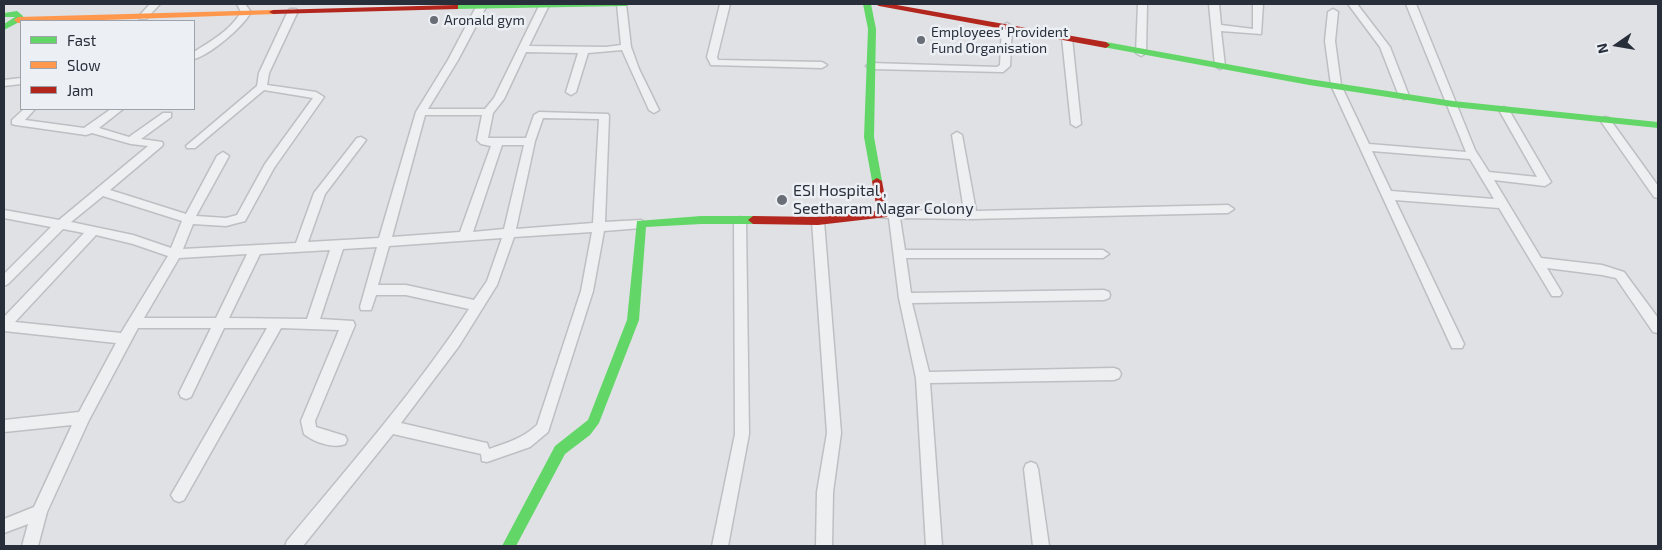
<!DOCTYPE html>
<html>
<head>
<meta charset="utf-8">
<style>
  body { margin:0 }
  #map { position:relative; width:1662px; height:550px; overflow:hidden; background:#dfe1e4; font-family:"Exo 2",sans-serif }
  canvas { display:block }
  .frame { position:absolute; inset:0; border:5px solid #282f3b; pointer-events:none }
  .legend { position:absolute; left:20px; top:20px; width:175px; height:90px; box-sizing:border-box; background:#eceff4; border:1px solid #9ea2aa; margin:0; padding:6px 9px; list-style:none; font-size:15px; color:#282f3b }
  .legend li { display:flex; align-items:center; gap:10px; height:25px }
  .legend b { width:25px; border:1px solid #9ea2aa }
  .north { position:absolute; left:1592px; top:20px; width:50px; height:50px; -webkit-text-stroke:4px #eceff4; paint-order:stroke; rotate:257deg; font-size:14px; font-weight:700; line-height:20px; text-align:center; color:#282f3b }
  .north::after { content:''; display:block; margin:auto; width:18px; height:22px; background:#282f3b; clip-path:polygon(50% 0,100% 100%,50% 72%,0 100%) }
</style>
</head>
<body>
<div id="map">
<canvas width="1662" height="550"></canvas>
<div class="frame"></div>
<ul class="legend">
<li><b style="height:6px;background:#63d668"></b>Fast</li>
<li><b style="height:6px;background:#ff974d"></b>Slow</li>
<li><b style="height:6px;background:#b3261e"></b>Jam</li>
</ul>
<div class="north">N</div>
</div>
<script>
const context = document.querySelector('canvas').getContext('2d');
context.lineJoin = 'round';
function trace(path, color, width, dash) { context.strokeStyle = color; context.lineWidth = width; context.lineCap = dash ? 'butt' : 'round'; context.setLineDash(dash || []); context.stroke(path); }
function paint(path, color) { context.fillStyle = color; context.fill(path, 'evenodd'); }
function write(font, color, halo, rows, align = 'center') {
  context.font = font + ' "Exo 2",sans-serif'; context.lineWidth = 5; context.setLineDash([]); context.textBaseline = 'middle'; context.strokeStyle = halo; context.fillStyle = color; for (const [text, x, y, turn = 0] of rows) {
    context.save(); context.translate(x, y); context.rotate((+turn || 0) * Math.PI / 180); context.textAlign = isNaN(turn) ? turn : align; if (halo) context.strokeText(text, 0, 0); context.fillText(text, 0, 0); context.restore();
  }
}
const street = new Path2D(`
  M150,4H160L146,19H140L138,17Z
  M237,4H245L251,12C243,27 210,55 194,59V52C211,41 231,30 241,12Z
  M481,4L486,7L458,60L428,109H485L494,98L540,4L549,5L529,46L606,47L621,45L617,4H626L631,47L639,69L659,110L654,113L649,110L622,50L588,53L576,92L571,95L566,92L578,53L526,52L504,99L493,113L488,138H526L534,115L539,112L608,114L609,116L605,222L641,220L647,224L641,228L604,231L593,291L548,432L530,447L487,462L482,461L481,454L393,434L303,546H285L287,541C350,465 415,391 469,309L406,295H376L371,310H361L360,307L377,247L343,249L320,319L353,321L355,325L315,421L316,427L345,436L347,440L345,444C333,449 314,442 304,434L301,421L339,330L281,328L184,500L179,502L174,500L171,495L174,490L267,328H224L191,397L186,399L181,397L179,393L211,328H138L89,420L47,512L38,546H22L28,524L4,533V519L34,507L72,425L4,432V420L79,412L116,343L4,331V317L84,233L63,229L8,284L4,286V274L51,227L4,218V210L59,220L148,146L131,144L92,133L86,135L16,125L12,124V120L24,109H35L25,120L84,128L111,109H123L99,128L129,137L163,113H171V117L141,139L162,142L163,144L162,146L110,190L186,214L217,156L223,152L229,156L196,216L226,218L237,215L265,164L313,98L264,90L195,148H187L186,146L257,86L259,73L288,11L290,9H296L298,11L269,73L267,85L316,92L324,97L274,168L245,221L226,226L193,224L183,249L296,243L314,193L357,138L361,137L366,140L325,194L308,242L379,238L416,112L448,60L476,7ZM425,115H482L477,140L481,144L491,146L460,232L392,237ZM543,118L599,119L593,223L516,229L535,141ZM502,145H524L504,229L473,232ZM103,196L182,221L171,248L133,235L71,222ZM592,232L581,291L537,425C523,438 507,443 489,449L487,443L482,442L401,423L459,346L497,285L514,237ZM96,235L133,244L168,256L121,333L15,322ZM502,238L487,281L474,300L406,285H378L389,246ZM330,250L307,319L229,318L260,254ZM247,254L216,318H144L179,258Z
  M720,4H730L717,57L718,60L822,62L827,65L822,68L711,65L707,57Z
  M1138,4H1147L1146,53L1141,56L1136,53Z
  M1209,4H1219L1221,25L1253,29V4H1263L1261,34L1221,31L1225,66L1220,69L1215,66Z
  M1348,4H1357L1390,47L1409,96L1408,98L1404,99L1399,96L1380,47Z
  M1406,4H1416L1475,150L1489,172L1537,177L1499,110L1504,107L1509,110L1551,182L1545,186L1494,180L1541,258L1602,265L1624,272L1658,318V333L1653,332L1616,278L1602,275L1547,268L1562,293L1560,296H1552L1499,208L1395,200L1464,344L1462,348H1452L1331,85L1325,41L1328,12L1333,9L1338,12L1335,41L1341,85L1369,144L1466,152ZM1372,151L1470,159L1494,199L1391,191Z
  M1007,23L1012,26L1010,66L1003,72L871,69L866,66L871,63L997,67L1000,65L1002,26Z
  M1067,35L1072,38L1081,124L1076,127L1071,124L1062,38Z
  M21,78V84L4,86V80Z
  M1605,117L1609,118L1658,186V198L1654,197L1600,120Z
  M957,132L962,135L976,211L1228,205L1234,209L1228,213L971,219L900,218L905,250H1103L1109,254L1103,258H906L911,293L1104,290L1109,292L1110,295L1109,298L1104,300L912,303L929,372L1114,368L1119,370L1121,374L1119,378L1114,380L930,383L942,546H926L916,378L899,298L889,218L879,217L877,214L883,210L964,211L952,135Z
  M740,217L746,221L749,434L728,546H712L735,434L734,221Z
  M818,217L824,221L841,433L833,492L832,546H816L817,492L827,433L812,221Z
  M1031,462L1036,464L1038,469L1049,546H1033L1024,469L1026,464Z`);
trace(street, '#bdbfc2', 3);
paint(street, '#eeeff0');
paint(new Path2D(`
  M499,4H630L626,6L455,9L451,7L455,5Z
  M863,4H871L876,29L874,137L882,181L877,184L872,181L864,137L868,29Z
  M17,11L23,16V20L4,30V24L15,17H4V13Z
  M1106,42L1309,79L1453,101L1658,122V128L1453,107L1309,85L1103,47V43Z
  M701,216H753L758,220L753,224H701L646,227L639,320L599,423L590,435L565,454L516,546H502L555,446L588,420L627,320L637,221Z`), '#63d668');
paint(new Path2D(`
  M273,10H276V14L18,23L14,20L18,17Z`), '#ff974d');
paint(new Path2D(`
  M875,4H891L1106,42L1110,45L1106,48L879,6Z
  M455,5H458V9L273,14L269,12L273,10Z
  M877,178L882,181L888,214L887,217L818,225L753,224L748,220L753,216L818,217L877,211L872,181Z`), '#b3261e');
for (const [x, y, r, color] of [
  [434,20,5,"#686d76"],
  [921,40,5,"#686d76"],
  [782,200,6,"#686d76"]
]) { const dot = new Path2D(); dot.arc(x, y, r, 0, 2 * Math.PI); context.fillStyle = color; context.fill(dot); trace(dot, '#eceff4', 2); }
write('14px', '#282f3b', '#eceff4', [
  ["Aronald gym",444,20],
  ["Employees' Provident",931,32],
  ["Fund Organisation",931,48]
], 'left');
write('16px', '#282f3b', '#eceff4', [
  ["ESI Hospital ,",793,191],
  ["Seetharam Nagar Colony",793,209]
], 'left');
</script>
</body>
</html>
